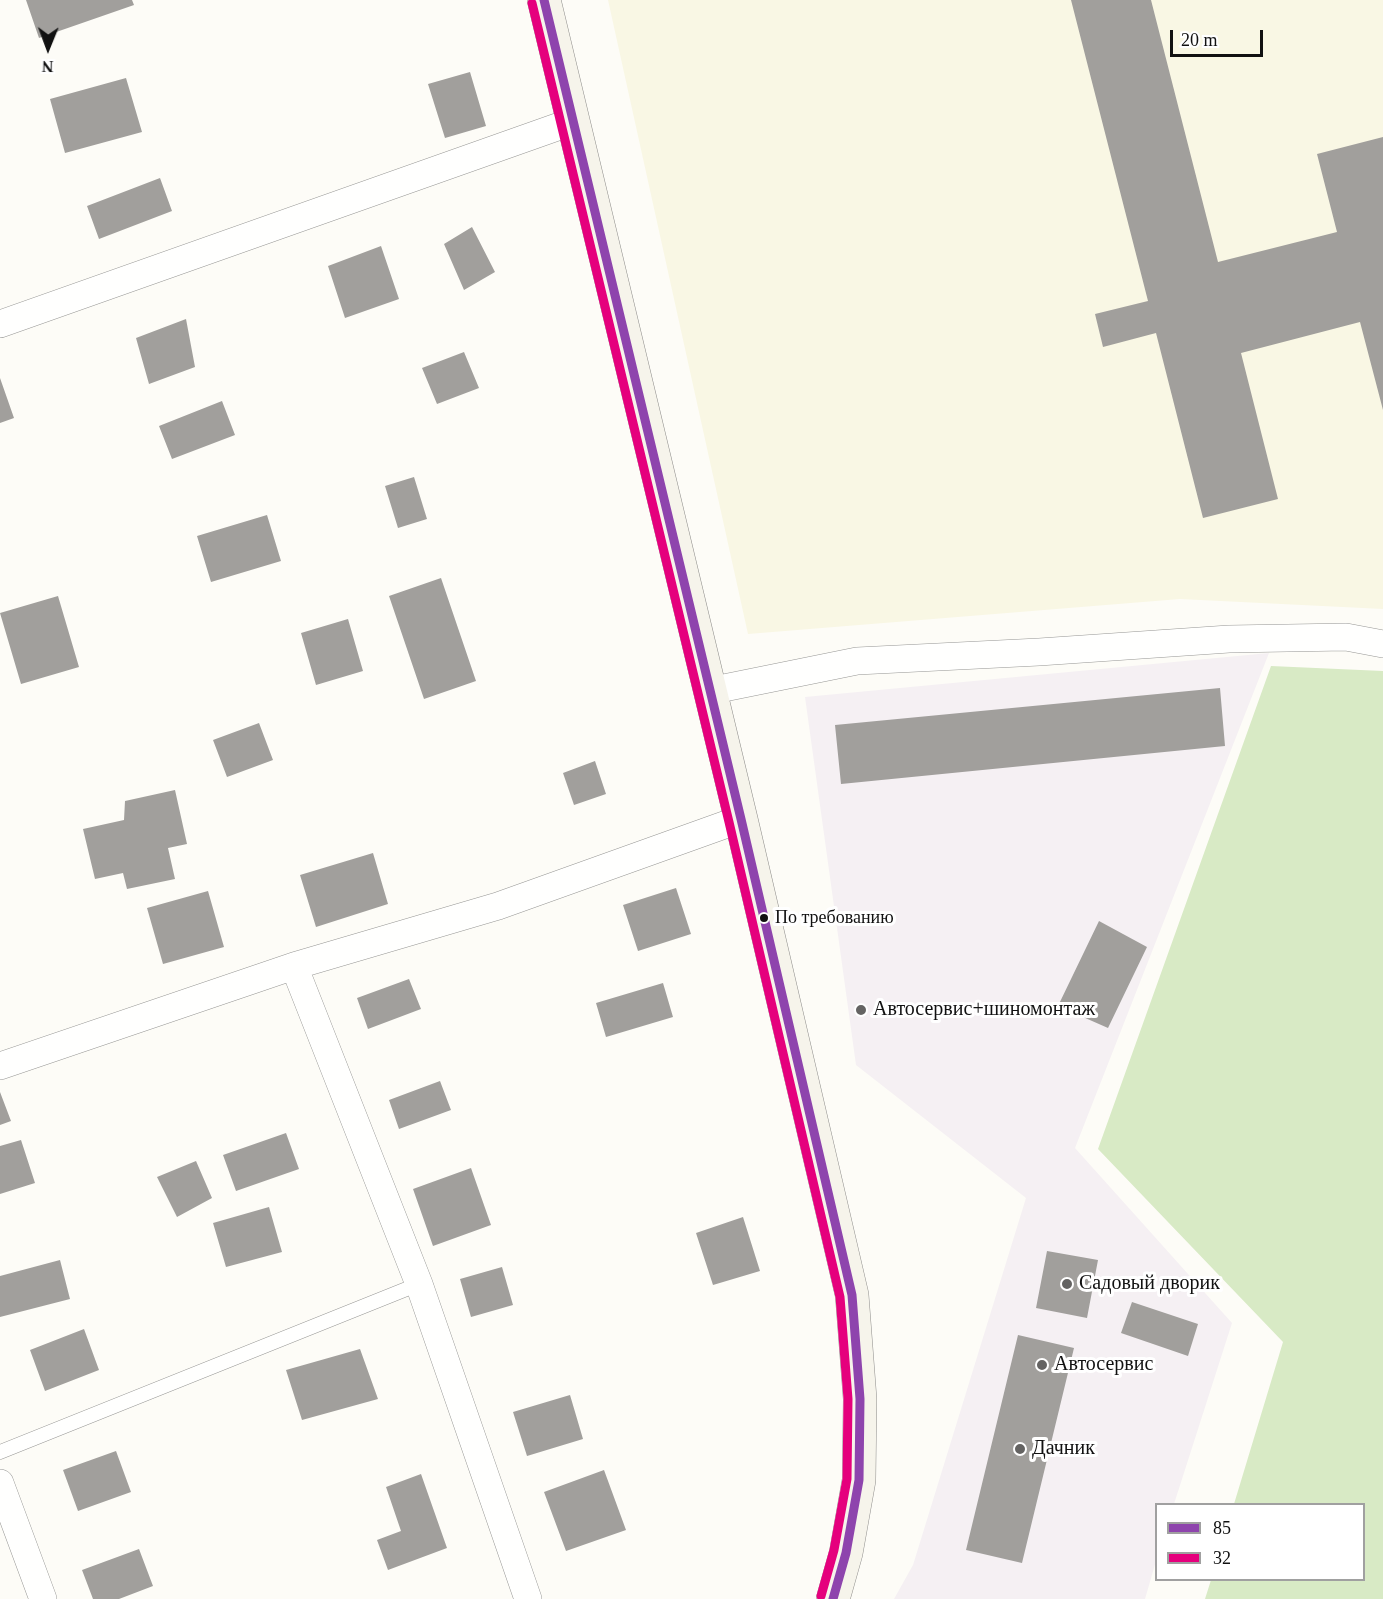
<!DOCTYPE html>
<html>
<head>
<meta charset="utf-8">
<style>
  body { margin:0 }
  #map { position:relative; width:1383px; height:1599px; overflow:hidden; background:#fdfcf7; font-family:Georgia,serif }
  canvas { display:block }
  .legend { position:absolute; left:1155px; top:1503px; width:210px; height:78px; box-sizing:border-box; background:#fff; border:2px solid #a0a0a0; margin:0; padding:8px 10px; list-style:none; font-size:18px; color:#111 }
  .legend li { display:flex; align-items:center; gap:12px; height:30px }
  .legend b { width:30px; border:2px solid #a0a0a0 }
  .north { position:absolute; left:18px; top:18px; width:60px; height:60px; -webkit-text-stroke:4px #fff; paint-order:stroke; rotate:181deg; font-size:16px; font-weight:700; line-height:24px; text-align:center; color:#111 }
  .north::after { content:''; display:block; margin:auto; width:21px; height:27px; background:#111; clip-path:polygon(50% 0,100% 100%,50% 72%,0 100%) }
  .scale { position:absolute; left:1170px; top:30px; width:93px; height:27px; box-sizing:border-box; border:3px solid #111; border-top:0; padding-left:8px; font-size:18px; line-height:21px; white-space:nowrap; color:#111; -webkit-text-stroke:4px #fff; paint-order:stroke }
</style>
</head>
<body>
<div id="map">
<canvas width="1383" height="1599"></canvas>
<ul class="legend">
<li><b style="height:8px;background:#8e44ad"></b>85</li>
<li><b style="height:8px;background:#e5007d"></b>32</li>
</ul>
<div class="north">N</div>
<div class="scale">20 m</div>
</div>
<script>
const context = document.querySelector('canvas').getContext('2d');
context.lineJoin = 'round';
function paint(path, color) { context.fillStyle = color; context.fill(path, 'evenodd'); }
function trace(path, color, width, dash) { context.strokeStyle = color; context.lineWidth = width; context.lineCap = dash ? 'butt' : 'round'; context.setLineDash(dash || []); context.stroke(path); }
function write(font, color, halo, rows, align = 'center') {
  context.font = font + ' Georgia,serif'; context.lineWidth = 6; context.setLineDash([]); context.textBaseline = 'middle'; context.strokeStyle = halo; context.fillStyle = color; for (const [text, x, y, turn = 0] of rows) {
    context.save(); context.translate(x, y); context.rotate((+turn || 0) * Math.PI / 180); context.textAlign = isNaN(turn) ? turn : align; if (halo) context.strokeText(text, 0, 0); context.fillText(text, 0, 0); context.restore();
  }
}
paint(new Path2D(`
  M1269,653L1075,1148L1232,1323L1174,1504H1156V1561L1145,1599H894L913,1565L1026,1198L856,1065L805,697Z`), '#f5f0f3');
paint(new Path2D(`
  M608,0H1383V609L1180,599L748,634Z`), '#f9f7e4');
paint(new Path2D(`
  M1271,666L1383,671V1599H1205L1211,1580H1364V1504H1234L1283,1342L1098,1149Z`), '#d8eac5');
paint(new Path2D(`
  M26,0H132L134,5L39,38Z
  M1071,0H1151L1218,262L1337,232L1317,154L1383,137V410L1360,322L1241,353L1278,499L1203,518L1156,333L1103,347L1095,314L1148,301Z
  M470,72L486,126L445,138L428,84Z
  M126,78L142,132L65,153L50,99Z
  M160,178L172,211L99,239L87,206Z
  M472,227L495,272L464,290L444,244Z
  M381,246L399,299L345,318L328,266Z
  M186,319L195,367L149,384L136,338Z
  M464,352L479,388L437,404L422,368Z
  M0,378L14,418L0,423Z
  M222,401L235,435L172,459L159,426Z
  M414,477L427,519L398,528L385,486Z
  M267,515L281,561L211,582L197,536Z
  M441,578L476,681L424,699L389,596Z
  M58,596L79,667L21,684L0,613Z
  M348,619L363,671L316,685L301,633Z
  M1220,688L1225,746L841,784L835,725Z
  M259,723L273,760L227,777L213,740Z
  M595,761L606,794L574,805L563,773Z
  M175,790L187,844L168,848L175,879L127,889L123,873L95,879L83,829L124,820L125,801Z
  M373,853L388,904L316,927L300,875Z
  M676,888L691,934L638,951L623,905Z
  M208,891L224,947L163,964L147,908Z
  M1099,921L1147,947L1108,1028L1058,1006Z
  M409,979L421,1009L368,1029L357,998Z
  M663,983L673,1017L606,1037L596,1003Z
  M440,1081L451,1110L399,1129L389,1100Z
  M0,1092L11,1121L0,1125Z
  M286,1133L299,1169L236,1191L223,1155Z
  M21,1140L35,1183L0,1194V1146Z
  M196,1161L212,1198L177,1217L157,1177Z
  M471,1168L491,1225L433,1246L413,1189Z
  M269,1207L282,1252L226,1267L213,1223Z
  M743,1217L760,1271L713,1285L696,1233Z
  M1047,1251L1098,1260L1087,1318L1036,1308Z
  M60,1260L70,1299L0,1317V1276Z
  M502,1267L513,1305L471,1317L460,1279Z
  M1132,1302L1198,1324L1188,1356L1121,1333Z
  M84,1329L99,1370L45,1391L30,1350Z
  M1018,1335L1074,1348L1022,1563L966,1550Z
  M360,1349L378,1399L302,1420L286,1370Z
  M570,1395L583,1439L527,1456L513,1412Z
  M116,1451L131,1492L78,1511L63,1470Z
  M604,1470L626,1530L566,1551L544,1492Z
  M421,1474L447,1548L388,1570L377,1540L401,1531L386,1487Z
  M139,1549L153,1586L119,1599H93L82,1570Z`), '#a19f9c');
const lane = new Path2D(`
  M0,1452L419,1284`);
const street = new Path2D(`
  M0,324L574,121
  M709,691L857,661L1039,652L1229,639L1346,637L1383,644
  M294,966L419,1284L528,1599
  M0,1066L294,966L498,906L741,819
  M0,1483L43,1599`);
const secondary = new Path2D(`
  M544,0L741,819L852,1295L860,1399L859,1480L846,1553L833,1599`);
trace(lane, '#979795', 15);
trace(street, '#979795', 28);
trace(secondary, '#8e8d8b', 34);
trace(lane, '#fffffe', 14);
trace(street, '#fffffe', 27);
trace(secondary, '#f6f4eb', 33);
trace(new Path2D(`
  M544,0L741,819L852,1295L860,1399L859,1480L846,1553L833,1599`), '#8e44ad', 9);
trace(new Path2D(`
  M532,3L729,822L840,1297L848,1399L847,1479L834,1550L821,1596`), '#e5007d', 9);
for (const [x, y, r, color] of [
  [764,918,5,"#111"],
  [861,1010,6,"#646362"],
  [1067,1284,6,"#646362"],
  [1042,1365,6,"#646362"],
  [1020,1449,6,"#646362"]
]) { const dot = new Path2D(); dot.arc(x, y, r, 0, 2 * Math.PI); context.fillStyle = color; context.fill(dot); trace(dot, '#fff', 2); }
write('18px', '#111', '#fff', [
  ["По требованию",775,918]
], 'left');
write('20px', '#111', '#fff', [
  ["Автосервис+шиномонтаж",873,1010],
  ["Садовый дворик",1079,1284],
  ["Автосервис",1054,1365],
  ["Дачник",1032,1449]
], 'left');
</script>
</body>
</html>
